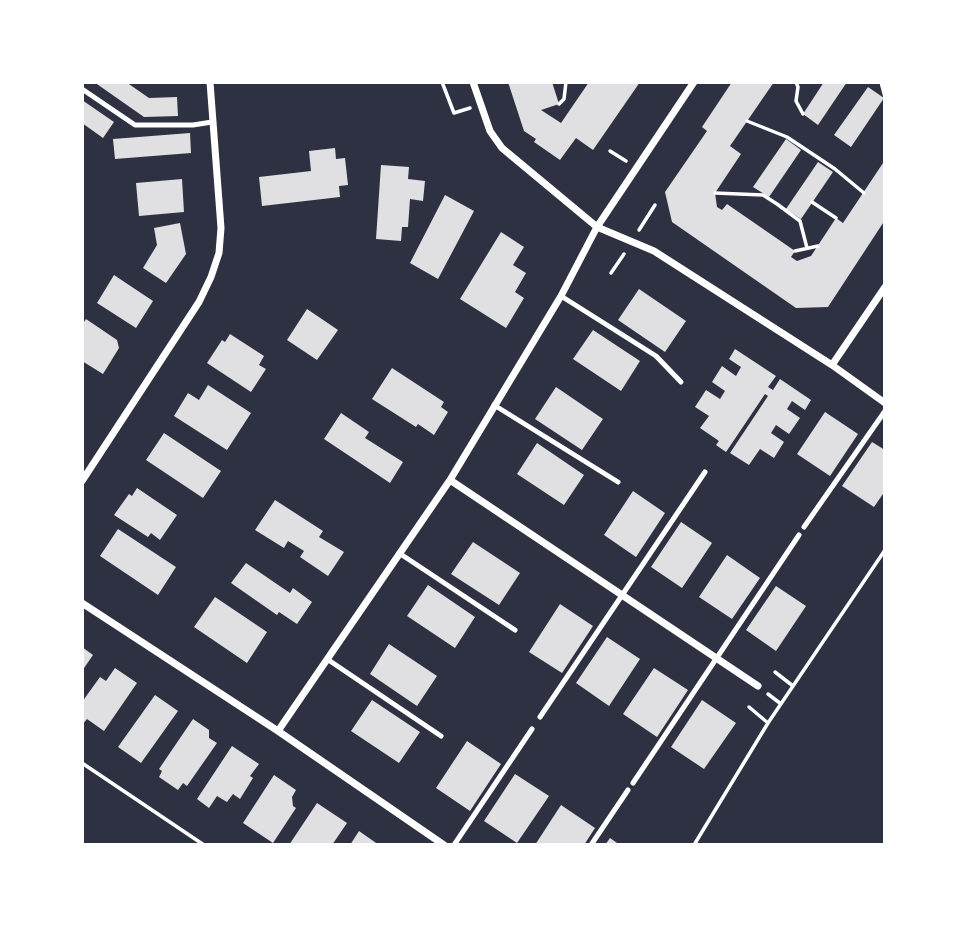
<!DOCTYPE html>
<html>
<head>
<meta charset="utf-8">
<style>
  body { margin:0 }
  #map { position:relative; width:967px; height:927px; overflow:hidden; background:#2d3142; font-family:Barlow,sans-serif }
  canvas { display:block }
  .frame { position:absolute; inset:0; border:84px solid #fff; pointer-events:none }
</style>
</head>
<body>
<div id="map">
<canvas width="967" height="927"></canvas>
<div class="frame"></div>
</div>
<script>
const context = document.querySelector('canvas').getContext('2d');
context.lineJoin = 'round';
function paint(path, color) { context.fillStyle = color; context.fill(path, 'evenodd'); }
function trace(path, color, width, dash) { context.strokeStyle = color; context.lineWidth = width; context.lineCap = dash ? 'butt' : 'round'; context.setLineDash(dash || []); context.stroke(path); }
paint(new Path2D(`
  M94,82H126L149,98L177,97L178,116L144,117Z
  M508,82H552L559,104L541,110L561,123L589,82H640L593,150L576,138L560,160L534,142L536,139L524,131Z
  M732,82H774L730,146L741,154L715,193L717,207L722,210L727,204L795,251L791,257L797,261L811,256L836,218L843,223L885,160V220L828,307L796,308L672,222L665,192L707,131L702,127Z
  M824,82H847L818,125L803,114Z
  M868,87L884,98L851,147L834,135Z
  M82,100L114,122L103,138L82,123Z
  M190,133L191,153L115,159L113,139Z
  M786,139L801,150L769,197L753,187Z
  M335,148L336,159L345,158L348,185L339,186L340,197L262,206L259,177L311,171L309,151Z
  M818,162L833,172L801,219L786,209Z
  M381,165L409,167L408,179L425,181L423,201L410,199L408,227H402L401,241L376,239Z
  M182,179L184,212L139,216L136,183Z
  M445,195L474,211L438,279L410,263Z
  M180,223L186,254L166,283L143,268L157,245L154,228Z
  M501,232L524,247L513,265L526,273L515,292L524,298L506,328L460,299Z
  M114,275L153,301L136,328L97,303Z
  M639,289L686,321L665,352L618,320Z
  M307,309L338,330L317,360L287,340Z
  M86,319L117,340L119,348L103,374L82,361V325Z
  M593,330L640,361L621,391L573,359Z
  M230,334L264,356L259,365L266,369L251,392L207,363L222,340L225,342Z
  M735,349L776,376L768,387L773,390L780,379L811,400L805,410L792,401L787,409L800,418L789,434L776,425L771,433L784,442L774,458L760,449L749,465L730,453L768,396L765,394L726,452L716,445L719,441L700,428L709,416L695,407L706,390L720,399L725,391L712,382L722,366L736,376L741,367L729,359Z
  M392,368L444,402L441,407L448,412L434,435L418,424L416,427L372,399Z
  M208,385L251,413L227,450L174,416L188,393L199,400Z
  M556,387L603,419L582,450L535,419Z
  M825,412L858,434L830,476L797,454Z
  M341,413L369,432L365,438L403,462L390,483L324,439Z
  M164,433L221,471L203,498L146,460Z
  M872,442L885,450V491L874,507L842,486Z
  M537,443L584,475L564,505L517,474Z
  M137,488L177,515L160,540L151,533L148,537L114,515L129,494L132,496Z
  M633,491L665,513L636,557L604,535Z
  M275,500L323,531L319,537L344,552L328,576L300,557L304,551L288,541L284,548L255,530Z
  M681,522L712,543L682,588L651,567Z
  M118,529L176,567L158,595L100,556Z
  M473,542L520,573L499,605L451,574Z
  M727,555L760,578L732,619L699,597Z
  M246,563L290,593L293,588L312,602L297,624L279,612L277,615L231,583Z
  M428,585L475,617L455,648L407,616Z
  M776,586L806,606L776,651L746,630Z
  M215,597L267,632L247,663L194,627Z
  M560,604L593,626L562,673L529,652Z
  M607,637L640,659L609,706L576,683Z
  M389,644L437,676L417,706L370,674Z
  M82,647L93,655L82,671Z
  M115,668L137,683L104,731L87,719L82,725V702L100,677L106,681Z
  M654,668L688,690L657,737L623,714Z
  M155,695L178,711L141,763L118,747Z
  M372,700L420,732L399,763L351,731Z
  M702,700L736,723L704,769L671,747Z
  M193,719L209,730V738L217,743L187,786L183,783L178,790L159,777L162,771L159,769Z
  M467,741L501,764L470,811L436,788Z
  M232,746L259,764L250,776L253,778L240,799L233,794L227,802L217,796L209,808L197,799Z
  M515,774L549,796L517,843L484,821Z
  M274,775L296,790L292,797L293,806L296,808L273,843L243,823Z
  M317,803L347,823L332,845H289Z
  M561,805L595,828L584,845H535Z
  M359,831L379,845H350Z
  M610,838L620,845H605Z`), '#e0e0e3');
trace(new Path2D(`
  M442,82L454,113L470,108
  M796,82L798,87L796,101L803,114
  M881,82L885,97
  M559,104L564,99L566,82
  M747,121L787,137L835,169L864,193
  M610,151L626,161
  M715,193L763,195L777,204L800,221L807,248
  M812,202L836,218
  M639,230L655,205
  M795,251L818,246
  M611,273L624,254
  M775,672L793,686
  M768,694L781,704
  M749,707L768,723
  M82,763L204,845
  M694,845L768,723L885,550`), '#fff', 3.5);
trace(new Path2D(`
  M82,89L135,125H193L212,122
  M561,296L656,356L681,382
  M494,405L618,482
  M804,527L885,411
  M399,553L515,630
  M327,659L441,736
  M540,717L705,472
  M633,783L799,535
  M454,845L532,729
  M591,845L628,790`), '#fff', 5);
trace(new Path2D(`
  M473,82L490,131L502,148L597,227L654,251L832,365L885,403
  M832,365L885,287
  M450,480L758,686
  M82,481L199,302L211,277L219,253L221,228L210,82
  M82,603L278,731L444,845
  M278,731L450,480L561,296L597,227L694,82`), '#fff', 7);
</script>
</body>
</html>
